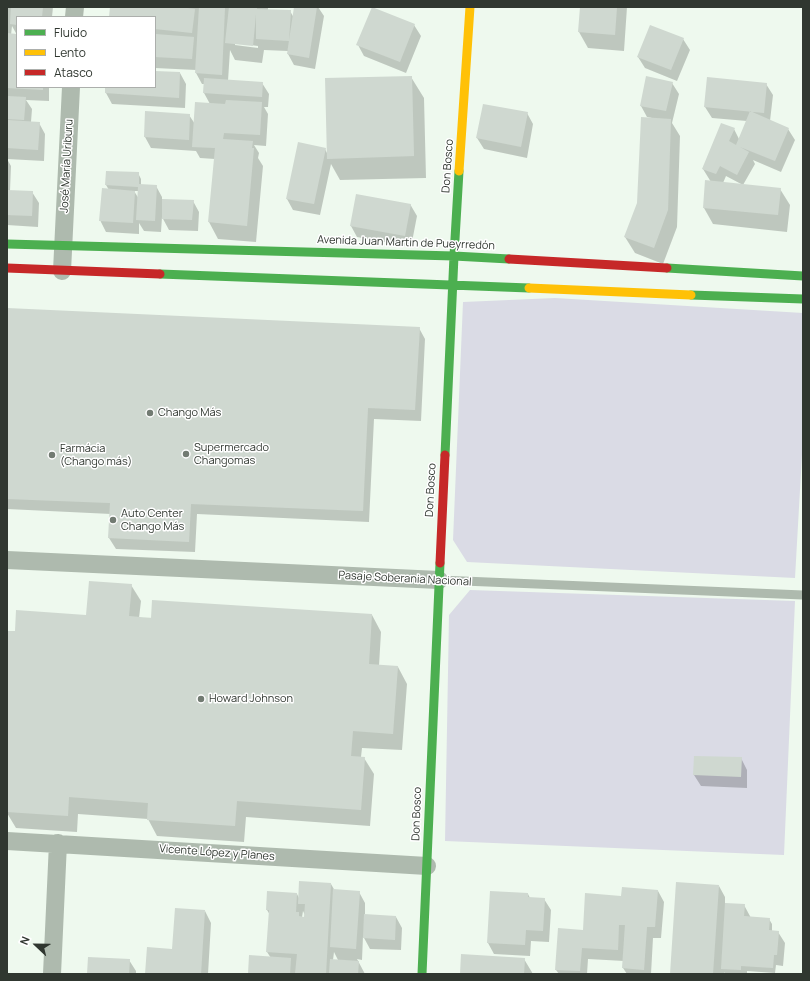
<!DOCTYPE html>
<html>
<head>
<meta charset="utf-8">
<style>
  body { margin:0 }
  #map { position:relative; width:810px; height:981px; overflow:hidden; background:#eef9ee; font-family:Manrope,sans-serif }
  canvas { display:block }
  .frame { position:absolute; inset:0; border:8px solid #303730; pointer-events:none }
  .legend { position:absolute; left:16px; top:16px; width:140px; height:72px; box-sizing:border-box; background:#fff; border:1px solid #acafac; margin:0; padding:5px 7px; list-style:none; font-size:12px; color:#303730 }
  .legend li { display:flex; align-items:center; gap:8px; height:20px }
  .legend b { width:20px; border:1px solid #acafac }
  .north { position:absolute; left:16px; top:925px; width:40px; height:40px; -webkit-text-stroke:3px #fff; paint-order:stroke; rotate:292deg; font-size:11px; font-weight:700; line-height:16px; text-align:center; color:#303730 }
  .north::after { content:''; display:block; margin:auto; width:14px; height:18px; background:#303730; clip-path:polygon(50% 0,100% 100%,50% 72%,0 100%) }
</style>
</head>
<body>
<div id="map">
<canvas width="810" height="981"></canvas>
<div class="frame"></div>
<ul class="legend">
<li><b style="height:5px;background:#4caf50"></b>Fluido</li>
<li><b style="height:5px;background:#ffc107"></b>Lento</li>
<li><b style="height:5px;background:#c62828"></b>Atasco</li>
</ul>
<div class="north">N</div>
</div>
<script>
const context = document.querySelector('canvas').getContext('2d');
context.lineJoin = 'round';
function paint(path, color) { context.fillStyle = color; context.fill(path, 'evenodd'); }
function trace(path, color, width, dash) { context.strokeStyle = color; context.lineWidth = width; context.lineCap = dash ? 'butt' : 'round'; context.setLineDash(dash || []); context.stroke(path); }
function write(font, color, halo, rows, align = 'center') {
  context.font = font + ' Manrope,sans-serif'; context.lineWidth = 3; context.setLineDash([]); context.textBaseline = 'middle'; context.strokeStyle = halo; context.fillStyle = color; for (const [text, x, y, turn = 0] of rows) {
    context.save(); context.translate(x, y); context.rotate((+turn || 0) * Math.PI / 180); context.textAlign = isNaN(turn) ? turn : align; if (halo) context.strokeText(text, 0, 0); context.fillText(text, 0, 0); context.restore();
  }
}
paint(new Path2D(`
  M555,298L803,313V437L795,578L467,562L453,540L463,302Z
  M470,590L795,601L784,855L445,841L449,615Z`), '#dadbe5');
paint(new Path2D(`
  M7,7H53L52,17H17V87H49V101L26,100L32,109L31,122L39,123L45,134L44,161L7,159ZM12,26L17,35H11Z
  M111,7H268V10L290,11L294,18L295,7H318L324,16L315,69L294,65L288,54V51L264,50L262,63L235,60L230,50L228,81L262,83L269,94L268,107H264L268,114L266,146L254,145L259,153L258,158L263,166L256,242L218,239L209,222L215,159L200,158L196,151L151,148L145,137L189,115L195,124L210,104L204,93V84H202L196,73V70L155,68V17H110ZM235,43L258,46V48L235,45Z
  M581,7H627L624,51L588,48L579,32Z
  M414,25L421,36L406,73L364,56L358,45Z
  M683,39L690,50L677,81L645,68L638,57Z
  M155,72L180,73L186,84L185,108L112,104L106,93V87H155Z
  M411,77L424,98L426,178L340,180L331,164L320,215L293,210L287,199L325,149L327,153Z
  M672,83L679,94L672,123L680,136L677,227L663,264L635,253L625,237L638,203L652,118L647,117L641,106Z
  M766,84L773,95L770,121L788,129L795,140L781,172L753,160L755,164L743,185L780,189L790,205L787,232L713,224L704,208L711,182L703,169L734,129L739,139L747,121L712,118L705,107ZM726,176L743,185L723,183Z
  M527,113L533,124L527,158L484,149L477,138Z
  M7,159L11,166L10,191L32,192L39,203L38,227L7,225Z
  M138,173L141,179V185L156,186L162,197V200L193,201L199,212L198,231L169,230L162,217L161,232L144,231L139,223V234L106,232L100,220L109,190L106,185ZM134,191H139V199Z
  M410,204L417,216L411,247L357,237L351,226Z
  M7,309L419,328L425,339L421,421L374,419L369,522L197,514L195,552L116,549L109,538L111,514L7,509Z
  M131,585L141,601L139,618L372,615L381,632L379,666L398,667L407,684L402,750L362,748L361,757L364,758L374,774L370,826L246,817L244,842L157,836L148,819L78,814L77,832L16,828L7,813V632H16L87,616Z
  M695,757L741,758L747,770V788L701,786L694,775Z
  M331,884L335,891L359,892L365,903V915L396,917L402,928L401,950L370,949L363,936L362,960L357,959L365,974H250L271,958L267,952L270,915L267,910L297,894L299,898ZM303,911L305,915V918L302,917ZM334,952L338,960H333Z
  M719,886L725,897V904L744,905L751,918L769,919L772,924V931L778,932L785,943L783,966L776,965L775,973L747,971V974H725L724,972V974H671Z
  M658,891L664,902L661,938H653L651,974H627L623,968L624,961L588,959L587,974H559L556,970L584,931L622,897Z
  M528,894L530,898L544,899L551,910L549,942L531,941L530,956L494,954L488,943Z
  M205,911L211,923L208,974H146L173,950Z
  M524,959L533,974H461Z
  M129,960L136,971V974H88Z`), '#0003');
paint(new Path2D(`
  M11,7H43L42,17H17V25L10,24Z
  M110,7H179L195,9L192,33L155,29V17H109Z
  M199,7H225L222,75L195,73Z
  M229,7H257V9L291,10L289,41L256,39V14L253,46L225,43Z
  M294,7H317L309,58L287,54Z
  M372,7L415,24L400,62L356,45Z
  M580,7H617L615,35L578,32Z
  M650,25L684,38L671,70L637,57Z
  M7,33L17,34V87H43V90L7,88Z
  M155,34L194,37L192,59L155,57Z
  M155,71L180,72L179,98L105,93V87H155Z
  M412,76L414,156L327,159L325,78Z
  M646,76L673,82L666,111L640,106Z
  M707,77L767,83L764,113L704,107Z
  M204,78L263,82L262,97L203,93Z
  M7,96L26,97L24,120L7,119Z
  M226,100L262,102L260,135L224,133L223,139L253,141L252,148H254L247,226L208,222L215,148L192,147L195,102L225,104Z
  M483,104L528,112L521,147L476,138Z
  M145,111L190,114L189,140L144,137Z
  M750,111L789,128L775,161L740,147L749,152L737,175L720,166L716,174L702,169L721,123L735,128L729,141L736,145Z
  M641,117L671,119L668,210L654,248L624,237L637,203Z
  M7,120L40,122L38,150L7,148Z
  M298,142L326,148L314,204L286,199Z
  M106,171L139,172V184L157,185L155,221L136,220L138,187L105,185Z
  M705,180L781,188L778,215L703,208Z
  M102,188L135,191L133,223L99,221Z
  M7,190L33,191L32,216L7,215Z
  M356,194L411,204L405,236L350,226Z
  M162,199L194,200L192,220L162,219Z
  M7,308L420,327L415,410L368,408L363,511L191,504L189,542L108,538L110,503L7,499Z
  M89,581L132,584L129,616L151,618L152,600L372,614L369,664L398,666L393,734L353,731L351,756L365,757L361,810L237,801L235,826L147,820L148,803L69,797L68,816L7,812V631H15L16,610L86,615Z
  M694,756L742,757L741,777L693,775Z
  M299,881L331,883L326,974H295L297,954L266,952L269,910H266L267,891L297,893L296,912H299V916L304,917L305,904H298Z
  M676,882L719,885L713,974H670Z
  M622,887L658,890L655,927H647L644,970L622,968L625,925H619L618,950L582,948L580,971L555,970L558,928L583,930L585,893L621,896Z
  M333,889L360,891L356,949L330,947Z
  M490,891L528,893V897L545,898L543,931L526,930L525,945L487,943Z
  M725,903L745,904L744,916L770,918L769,930L779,931L777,955H774L773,968L741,966V970L721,969Z
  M175,908L205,910L201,974H145L147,947L172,949Z
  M364,914L396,916L395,940L363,938Z
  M461,954L525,958L524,974H460Z
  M249,955L291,958L290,974H248Z
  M88,957L130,959L129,974H87Z
  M330,959L359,961L358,974H329Z`), '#cfd8d0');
trace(new Path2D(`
  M439,580L803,595`), '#aebaae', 9);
trace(new Path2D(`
  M74,17L75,7
  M62,271L71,87
  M7,560L439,580
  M7,841L427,866
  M52,974L58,843`), '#aebaae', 18);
trace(new Path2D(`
  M7,244L454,256L509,259
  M667,268L803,276
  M160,274L529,288
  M691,295L803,299
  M445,455L454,256L459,171
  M422,974L440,563`), '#4caf50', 9);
trace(new Path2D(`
  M459,171L470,7
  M529,288L691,295`), '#ffc107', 9);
trace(new Path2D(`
  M509,259L667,268
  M7,268L160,274
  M440,563L445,455`), '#c62828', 9);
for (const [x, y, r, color] of [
  [150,413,4,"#727b72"],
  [186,454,4,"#727b72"],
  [52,455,4,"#727b72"],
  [113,520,4,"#727b72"],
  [201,699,4,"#727b72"]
]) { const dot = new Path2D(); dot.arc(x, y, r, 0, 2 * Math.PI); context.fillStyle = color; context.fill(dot); trace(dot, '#fff', 1.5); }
write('11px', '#303730', '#fff', [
  ["José María Uriburu",67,166,-87],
  ["Don Bosco",448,166,-86],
  ["Avenida Juan Martin de Pueyrredón",406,243,2],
  ["Don Bosco",431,490,-87],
  ["Pasaje Soberania Nacional",405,579,3],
  ["Don Bosco",417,814,-88],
  ["Vicente López y Planes",217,853,4]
]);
write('11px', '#303730', '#fff', [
  ["Chango Más",158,413],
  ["Supermercado",194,448],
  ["Changomas",194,461],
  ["Farmácia",60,449],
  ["(Chango más)",60,462],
  ["Auto Center",121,514],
  ["Chango Más",121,527],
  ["Howard Johnson",209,699]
], 'left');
</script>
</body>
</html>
